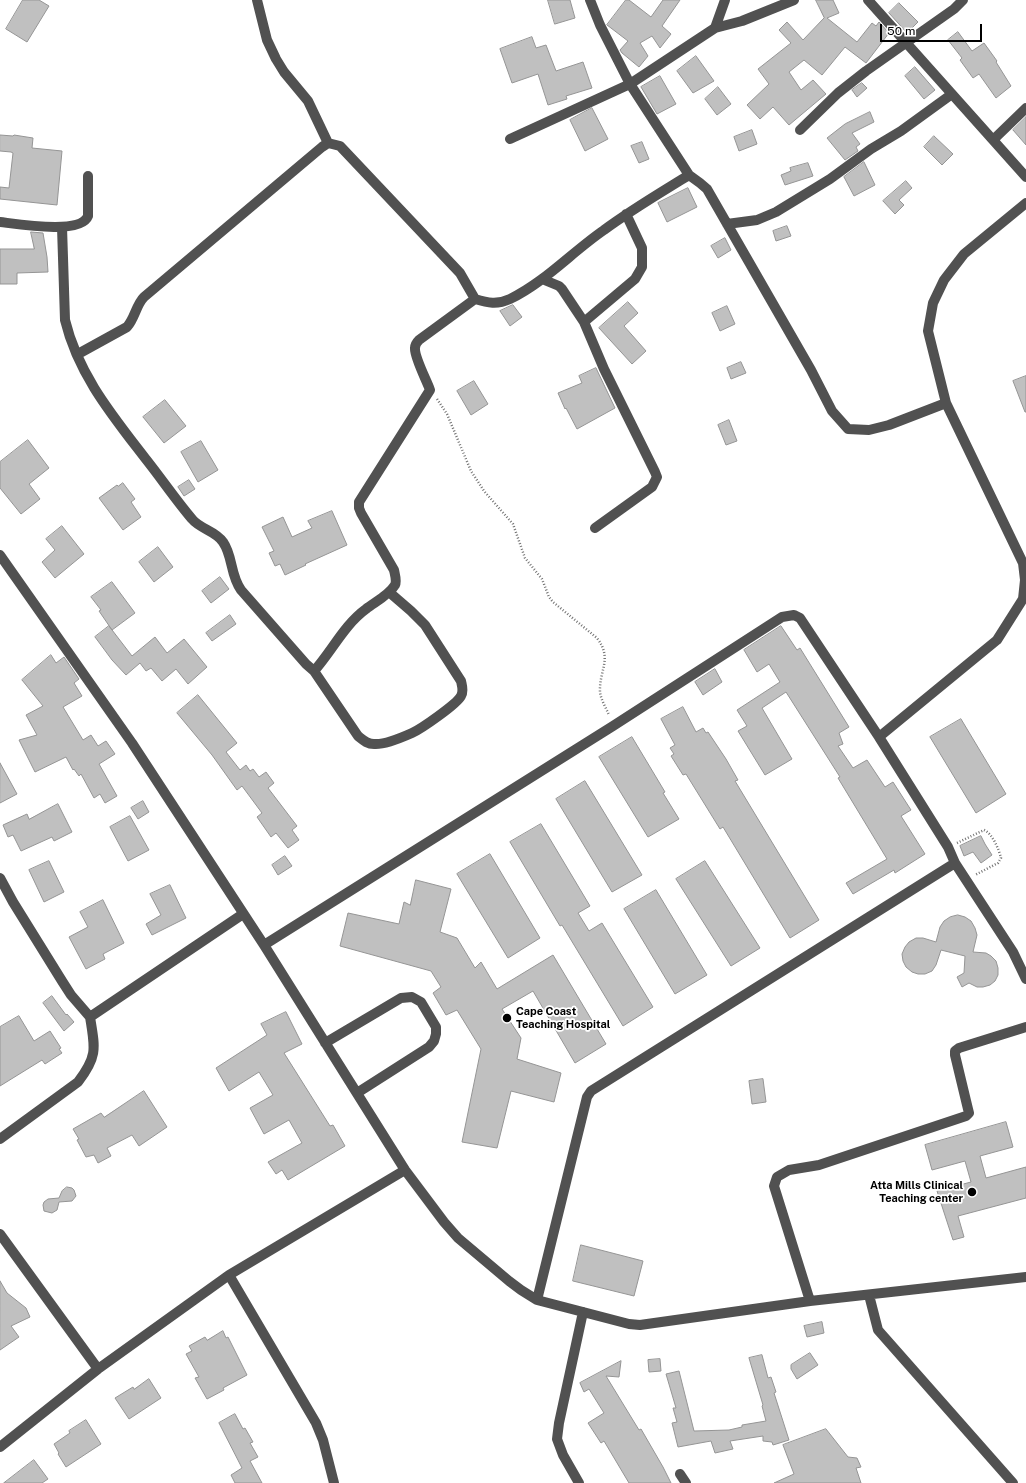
<!DOCTYPE html>
<html>
<head>
<meta charset="utf-8">
<style>
  body { margin:0 }
  #map { position:relative; width:1026px; height:1483px; overflow:hidden; background:#fff; font-family:"Public Sans",sans-serif }
  canvas { display:block }
  .scale { position:absolute; left:880px; top:24px; width:102px; height:18px; box-sizing:border-box; border:2px solid #000; border-top:0; padding-left:5px; font-size:12px; line-height:14px; white-space:nowrap; color:#000; -webkit-text-stroke:3px #fff; paint-order:stroke }
</style>
</head>
<body>
<div id="map">
<canvas width="1026" height="1483"></canvas>
<div class="scale">50 m</div>
</div>
<script>
const context = document.querySelector('canvas').getContext('2d');
context.lineJoin = 'round';
function paint(path, color) { context.fillStyle = color; context.fill(path, 'evenodd'); }
function trace(path, color, width, dash) { context.strokeStyle = color; context.lineWidth = width; context.lineCap = dash ? 'butt' : 'round'; context.setLineDash(dash || []); context.stroke(path); }
function write(font, color, halo, rows, align = 'center') {
  context.font = font + ' "Public Sans",sans-serif'; context.lineWidth = 3.5; context.setLineDash([]); context.textBaseline = 'middle'; context.strokeStyle = halo; context.fillStyle = color; for (const [text, x, y, turn = 0] of rows) {
    context.save(); context.translate(x, y); context.rotate((+turn || 0) * Math.PI / 180); context.textAlign = isNaN(turn) ? turn : align; if (halo) context.strokeText(text, 0, 0); context.fillText(text, 0, 0); context.restore();
  }
}
const building = new Path2D(`
  M23,0H39L49,6L27,42L6,29Z
  M548,0H570L575,18L555,24Z
  M626,0H629L651,17L663,0H680L662,26L671,34L660,48L652,36L640,43L648,56L639,67L622,53L620,50L628,41L607,25Z
  M816,0H833L839,13L827,18L857,42L872,23L876,26L879,22L889,33L866,63L845,47L822,75L804,60L789,72L801,90L813,80L826,94L789,125L773,107L760,119L747,105L769,84L758,69L791,43L779,30L787,22L803,40L824,18Z
  M899,3L918,22L907,33L889,13Z
  M958,32L972,51L984,43L997,61L996,62L1011,86L996,98L979,74L973,78L960,60L962,58L948,40Z
  M532,37L536,48L546,45L556,71L583,62L592,88L566,96L567,99L548,105L538,74L512,83L500,49Z
  M696,56L714,81L693,93L677,71Z
  M915,67L935,90L924,99L905,76Z
  M660,76L676,104L657,114L641,87Z
  M862,83L867,88L857,97L852,90Z
  M718,87L731,104L717,115L705,99Z
  M592,108L608,139L585,151L570,120Z
  M870,112L874,122L852,133L860,144L856,147L858,151L845,160L827,138L845,124Z
  M1026,117V145L1013,130Z
  M752,130L757,144L739,151L734,137Z
  M0,135L13,136L14,135L33,138L32,148L62,151L57,205L0,199V187L9,188L13,153L11,152L0,151Z
  M934,136L953,154L942,165L924,147Z
  M642,142L649,159L639,163L631,146Z
  M864,162L875,185L854,196L844,177Z
  M808,163L813,176L785,185L781,175L791,171L790,168Z
  M906,181L912,188L899,200L904,205L895,214L883,201Z
  M688,188L697,207L667,222L658,203Z
  M787,226L791,236L776,241L773,231Z
  M31,232L43,233L47,257L48,272L17,273V284H0V249H34Z
  M725,238L731,250L718,258L711,246Z
  M628,302L638,313L624,326L646,351L632,364L599,328Z
  M513,305L522,317L510,326L500,311Z
  M727,306L735,324L720,331L712,313Z
  M741,362L746,373L731,379L727,368Z
  M596,368L615,408L577,429L566,408L565,409L558,393L582,383L579,376Z
  M1026,376V412H1025L1013,381Z
  M474,381L488,404L471,415L457,391Z
  M165,400L186,426L164,443L143,417Z
  M729,420L737,441L726,445L718,425Z
  M28,440L49,468L29,484L40,499L21,514L0,488V462Z
  M201,441L218,470L198,482L181,452Z
  M189,480L195,489L184,496L178,487Z
  M123,483L135,499L131,502L141,517L123,530L99,498L117,485L118,486Z
  M332,511L347,545L305,564L306,565L285,575L280,564L275,566L269,553L274,551L262,527L283,517L292,537L312,528L308,521Z
  M62,526L84,554L55,578L42,562L55,550L46,539Z
  M158,547L173,567L154,582L139,562Z
  M220,577L229,589L211,603L202,591Z
  M112,582L135,613L112,630L99,611L101,610L91,597Z
  M230,615L236,624L212,641L206,633Z
  M109,626L132,656L155,637L167,653L184,639L207,667L188,684L176,669L162,681L151,668L146,671L140,663L126,675L112,660L95,637Z
  M781,626L797,650L800,648L849,727L839,733L843,744L838,746L853,768L867,760L885,787L893,782L911,810L901,816L925,854L895,873L894,870L853,894L846,883L887,859L838,778L840,777L786,692L762,708L792,759L765,775L738,731L747,726L737,710L780,682L769,664L757,672L744,650Z
  M51,655L56,663L64,657L79,679L74,683L82,696L63,707L83,740L91,735L98,746L106,741L115,754L99,764L117,796L105,803L100,794L94,798L81,774L79,776L74,769L73,770L66,757L35,772L19,740L37,735L26,715L43,706L22,680Z
  M715,669L722,682L703,695L695,682Z
  M198,695L237,743L226,752L240,770L246,765L250,771L253,769L259,777L266,772L274,783L268,788L297,826L292,830L299,840L288,848L276,833L271,837L257,817L262,813L242,786L237,790L212,755L177,713Z
  M683,707L696,732L703,728L706,733L708,732L726,759L738,780L735,781L819,920L790,938L723,827L720,829L686,774L683,775L671,756L674,754L670,748L675,745L661,719Z
  M961,719L1006,794L976,813L930,737Z
  M632,737L665,792L663,793L679,819L648,837L599,757Z
  M0,763L17,794L0,803Z
  M585,781L642,875L612,892L556,799Z
  M143,801L149,812L138,819L131,808Z
  M58,804L72,832L54,841L52,837L21,851L13,835L8,837L3,825L27,814L29,819Z
  M130,816L149,850L128,861L110,827Z
  M541,824L590,906L578,913L589,931L602,923L653,1007L623,1026L562,925L560,926L510,842Z
  M981,836L985,844L992,855L981,863L973,852L964,856L960,846Z
  M490,854L540,938L508,958L457,874Z
  M285,856L292,866L278,875L272,865Z
  M49,861L64,892L44,902L29,870Z
  M705,861L760,948L731,966L676,879Z
  M416,880L451,889L440,932L457,938L475,968L481,962L497,989L553,955L606,1044L575,1063L533,991L502,1009L521,1038L517,1059L561,1073L554,1102L511,1091L497,1148L462,1142L481,1049L457,1010L446,1015L433,993L441,987L431,971L340,946L348,913L399,924L404,902L410,905Z
  M170,885L186,918L152,935L146,924L161,915L150,894Z
  M656,890L707,975L675,994L624,909Z
  M103,900L124,943L103,954L105,959L86,969L69,937L88,927L80,912Z
  M958,915L965,917L971,921L975,928L977,935L973,952L986,953L991,956L996,961L998,968V975L995,981L990,985L983,987H977L969,983L962,987L957,977L964,973L965,956L941,950L936,965L932,971L925,974H918L912,972L906,967L903,961L902,954L905,947L909,942L916,938H923L936,942L940,927L944,921L950,917Z
  M52,996L66,1015L67,1014L74,1022L64,1031L43,1003Z
  M286,1012L302,1044L284,1053L330,1126L333,1125L345,1146L288,1180L282,1170L276,1174L268,1162L302,1143L289,1120L264,1134L250,1108L273,1095L259,1072L229,1091L216,1068L267,1035L261,1024Z
  M19,1016L34,1041L50,1031L61,1048L59,1049L62,1053L45,1064L42,1060L0,1086V1027Z
  M763,1079L766,1102L752,1104L749,1081Z
  M144,1091L167,1127L139,1146L132,1135L107,1148L111,1156L98,1163L94,1155L86,1157L77,1140L79,1139L73,1129L101,1113L104,1117Z
  M1006,1122L1013,1147L980,1156L986,1178L1026,1167V1198L958,1216L964,1237L953,1240L937,1191L971,1182L965,1161L932,1170L925,1145Z
  M67,1187L72,1188L74,1190L76,1196L72,1201L59,1202L57,1210L52,1213L44,1211L43,1205L44,1202L48,1199L59,1198L62,1191Z
  M581,1245L643,1261L634,1296L573,1281Z
  M0,1281L7,1293L26,1308L30,1317L11,1326L19,1337L0,1350Z
  M822,1322L824,1333L807,1337L804,1326Z
  M223,1331L226,1338L228,1337L247,1375L223,1388L224,1390L207,1399L195,1378L199,1377L186,1354L192,1351L189,1346L205,1337L207,1340Z
  M810,1353L818,1365L797,1379L791,1369V1365Z
  M762,1355L768,1378L771,1377L776,1392L774,1393L789,1440L773,1445L772,1442L763,1441V1436L730,1441L733,1449L715,1453L711,1441L678,1447L672,1423L677,1422L673,1408H676L666,1374L679,1371L694,1431L729,1430L742,1427V1425L766,1421L762,1406L763,1405L749,1358Z
  M660,1359L661,1371L649,1372L648,1360Z
  M621,1361L619,1377L606,1376L639,1430L641,1429L663,1467L671,1483H629L604,1441L601,1443L588,1423L604,1413L589,1389L584,1392L580,1383Z
  M149,1379L161,1398L129,1419L115,1398L133,1387L134,1389Z
  M235,1414L243,1429L245,1428L253,1442L250,1443L258,1457L250,1461L262,1483H235L231,1475L242,1468L219,1423Z
  M86,1420L101,1444L66,1467L58,1454L59,1453L54,1444L70,1433L69,1431Z
  M826,1429L848,1457L857,1458L861,1467L856,1468L861,1483H774L794,1474L783,1445Z
  M34,1460L48,1479L42,1483H4Z`);
paint(building, '#c0c0c0');
trace(building, '#959595', 1);
trace(new Path2D(`
  M437,399L447,414L471,471L484,491L513,524L525,558L542,579L549,597L553,602L597,638C613,659 599,670 600,692C601,700 606,708 609,715
  M957,843L984,830C993,834 999,850 1001,858L998,863L975,875`), '#737373', 2.5, [1, 2]);
trace(new Path2D(`
  M257,0L267,40L276,59L284,72L308,101L328,143
  M590,0L600,25L630,84L689,175L700,183L707,189L811,370L832,411L848,429L869,430L889,425L946,403
  M868,0L1026,177
  M715,28L725,0
  M800,130L838,93L866,71L954,9L963,0
  M510,139L630,84L715,28L742,21L794,0
  M993,140L1026,108
  M0,222C17,224 81,235 88,216V176
  M727,224L757,220L776,212L830,179L871,149L901,131L952,94
  M62,227L65,320C78,374 112,415 145,458C161,478 175,499 192,519C200,529 216,531 223,542C233,556 230,575 241,590L306,664L314,671C332,651 344,625 366,609C375,602 389,595 395,585C397,581 395,575 394,570L361,513L359,508V502L430,390C427,381 414,357 415,348C415,345 417,342 419,340L475,299
  M542,279L559,286L562,289L584,322L604,369L655,472L657,477L652,487L595,528
  M584,322L635,279L642,267V248L626,214
  M78,354L127,327C135,318 136,305 144,297L322,147L328,143L340,146L460,273L475,299C488,303 497,305 510,299C545,282 572,252 604,230C631,210 660,193 689,175
  M0,555L132,743L264,945L405,1170L444,1222L458,1238L509,1281L521,1290L537,1300L629,1324L640,1325L810,1301L1026,1277
  M314,671L358,736C363,740 367,744 374,744C383,745 403,737 412,733C421,729 457,704 461,696C464,691 462,686 461,681L425,625L411,611L389,592
  M879,737L997,640L1023,599L1025,580L1023,563L946,403L928,331L933,303L944,280L964,254L1026,203
  M955,863L1013,952L1026,979
  M0,878L13,902L62,981L71,995L90,1017L243,914
  M264,945L613,726L782,617L794,615L800,618L879,737L948,847L955,863L591,1091L587,1097L537,1300
  M325,1043L401,998L412,997L421,1002L436,1027V1034L434,1041L429,1047L357,1093
  M0,1139L78,1082C98,1056 95,1048 90,1017
  M0,1234L98,1369
  M229,1275L316,1423L323,1440L334,1483
  M869,1295L878,1330L1013,1483
  M810,1301L774,1186L777,1177L789,1170L819,1165L966,1116L969,1113L968,1109L955,1055V1051L959,1048L1026,1027
  M0,1447L98,1369L229,1275L405,1170
  M680,1474L686,1483
  M579,1483L563,1455L557,1439L559,1423L583,1312`), '#515151', 10);
for (const [x, y, r, color] of [
  [507,1018,5,"#000"],
  [972,1192,5,"#000"]
]) { const dot = new Path2D(); dot.arc(x, y, r, 0, 2 * Math.PI); context.fillStyle = color; context.fill(dot); trace(dot, '#fff', 1.5); }
write('bold 11px', '#000', '#fff', [
  ["Cape Coast",516,1012],
  ["Teaching Hospital",516,1025],
  ["Atta Mills Clinical",963,1186,"right"],
  ["Teaching center",963,1199,"right"]
], 'left');
</script>
</body>
</html>
